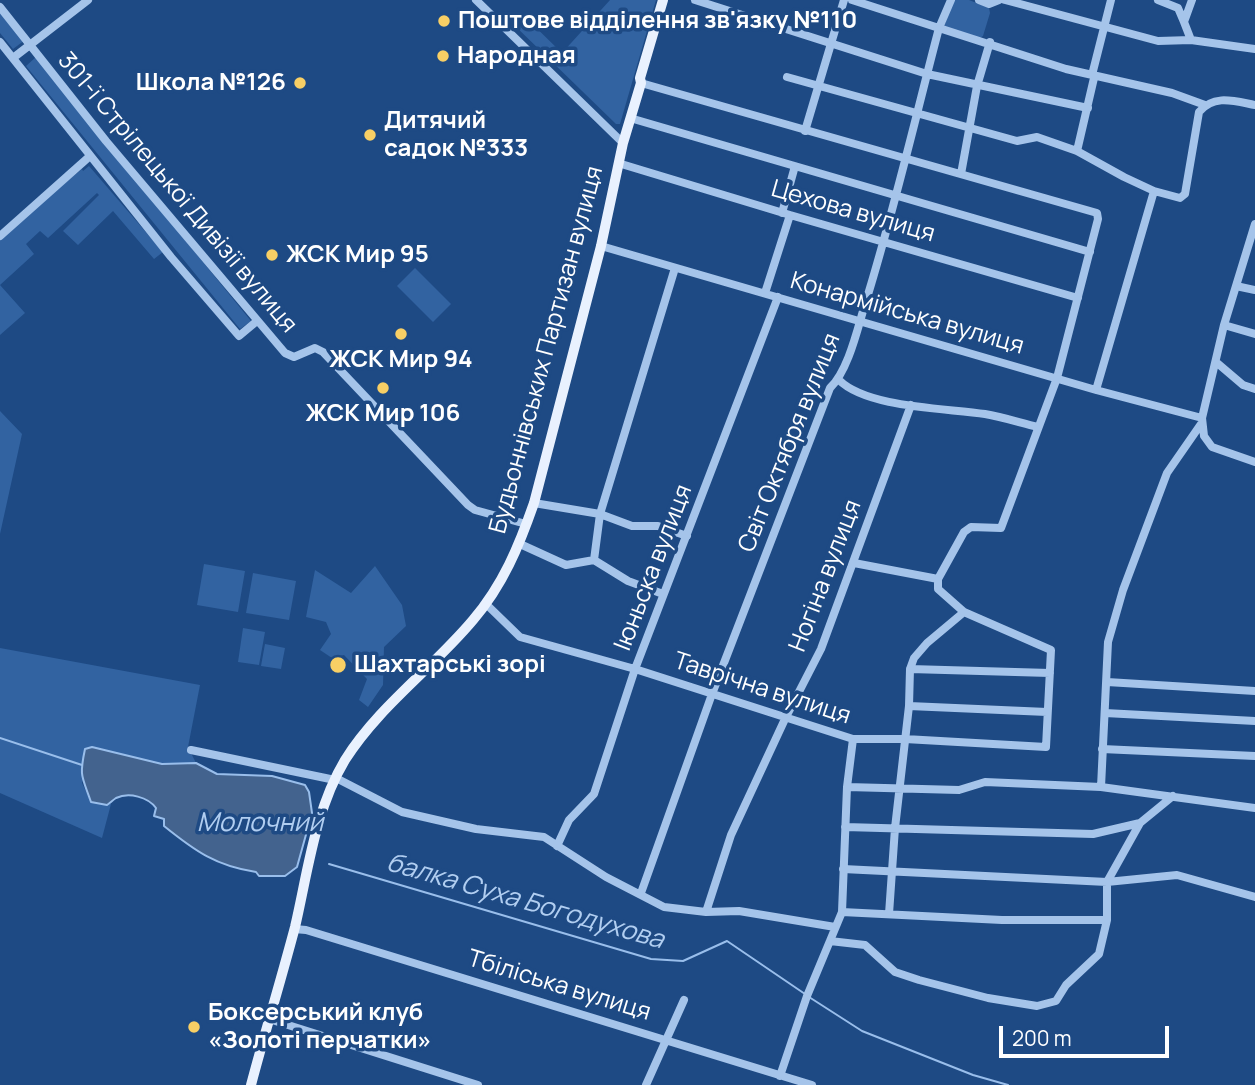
<!DOCTYPE html>
<html>
<head>
<meta charset="utf-8">
<style>
  body { margin:0 }
  #map { position:relative; width:1255px; height:1085px; overflow:hidden; background:#1e4a84; font-family:Manrope,sans-serif }
  canvas { display:block }
  .scale { position:absolute; left:999px; top:1026px; width:170px; height:32px; box-sizing:border-box; border:4px solid #fff; border-top:0; padding-left:9px; font-size:21px; line-height:24px; white-space:nowrap; color:#fff; -webkit-text-stroke:5px #1e4a84; paint-order:stroke }
</style>
</head>
<body>
<div id="map">
<canvas width="1255" height="1085"></canvas>
<div class="scale">200 m</div>
</div>
<script>
const context = document.querySelector('canvas').getContext('2d');
context.lineJoin = 'round';
function paint(path, color) { context.fillStyle = color; context.fill(path, 'evenodd'); }
function trace(path, color, width, dash) { context.strokeStyle = color; context.lineWidth = width; context.lineCap = dash ? 'butt' : 'round'; context.setLineDash(dash || []); context.stroke(path); }
function write(font, color, halo, rows, align = 'center') {
  context.font = font + ' Manrope,sans-serif'; context.lineWidth = 7; context.setLineDash([]); context.textBaseline = 'middle'; context.strokeStyle = halo; context.fillStyle = color; for (const [text, x, y, turn = 0] of rows) {
    context.save(); context.translate(x, y); context.rotate((+turn || 0) * Math.PI / 180); context.textAlign = isNaN(turn) ? turn : align; if (halo) context.strokeText(text, 0, 0); context.fillText(text, 0, 0); context.restore();
  }
}
paint(new Path2D(`
  M610,0H656L620,124H616L511,22L520,12L562,53Z
  M953,0H969L989,8L990,13L983,36L980,38L944,27Z
  M0,10L25,40L13,49L0,33Z
  M36,57L251,321L240,329L26,66Z
  M89,166L163,252L154,259L113,211L78,245L63,231L99,195L97,193L48,238L40,231L26,244L34,254L0,285V236L82,169L83,171Z
  M415,268L451,304L433,322L397,286Z
  M0,285L25,313L0,335Z
  M0,411L22,434L0,534Z
  M204,564L245,571L238,612L197,605Z
  M375,566L402,605L406,626L384,647L383,685L368,707L359,700L367,679L344,655L332,658L320,650L331,634L326,622L306,617L315,570L351,593Z
  M253,573L296,581L289,620L246,613Z
  M243,628L265,632L259,665L238,662Z
  M265,644L285,648L281,669L261,666Z
  M0,648L200,685L188,747L196,763L162,764L92,747L82,783L91,802L111,804L102,838L0,793Z`), '#3263a1');
const water = new Path2D(`
  M92,747L162,764L196,763L217,774L272,776L305,785L309,792L312,813L297,867L285,876H259L256,872C216,866 195,851 164,826V819L154,816L156,808C148,797 129,792 116,798C113,800 110,803 107,805L91,802C82,776 79,777 85,749Z`);
paint(water, '#43638e');
trace(water, '#99beeb', 2);
trace(new Path2D(`
  M0,738L82,765
  M329,864L651,959L683,961L727,941L805,994
  M809,997L862,1031L973,1075L1008,1085`), '#99beeb', 2);
trace(new Path2D(`
  M476,0L623,143
  M695,0L927,74L1088,108
  M852,0L1066,69L1172,93L1205,105
  M979,0L989,4L999,0
  M1005,0L1158,41L1191,40L1255,49
  M1158,0L1178,8L1184,22
  M0,7L106,141L285,353L294,357L315,348L323,352L468,505L475,510L526,524
  M1191,40L1184,22L1192,0
  M0,42L171,257L239,336L257,321
  M13,58L88,0
  M787,77L1017,141L1037,137L1077,151L1124,177L1154,191L1180,198L1185,194L1199,112C1214,94 1234,101 1255,105
  M641,83L1097,213L1098,219L1057,378L1001,528L971,527L964,532L938,579
  M630,118L1090,252
  M805,131L844,0
  M1077,151L1094,78L1092,75L1111,0
  M618,163L790,215L1078,298
  M961,174L977,86L990,42
  M782,213L795,166
  M1255,224L1224,325L1202,418L1204,436L1212,447L1255,462
  M0,236L90,156
  M601,246L1096,390L1202,418
  M1236,286L1255,290
  M765,293L790,215
  M1224,325L1255,334
  M1216,362L1243,385L1255,389
  M839,380C867,408 946,408 985,414C1003,417 1021,423 1038,427
  M1096,390L1154,191
  M534,503L600,514L632,526H658L687,536
  M520,544L566,565L594,560L628,581L663,594
  M594,560L600,514L675,268
  M486,604L520,637L635,669L853,739H905L1046,747L1051,650L964,612L938,589V579L854,563
  M910,669L1050,673
  M1107,682L1255,691
  M909,706L1047,712
  M1105,713L1255,721
  M1102,749L1255,756
  M191,750L335,780
  M336,778L402,812L476,829L544,837L606,877L664,907L706,912L739,911L835,927
  M847,787L959,790L985,782L1101,787L1255,808
  M1101,787L1108,642L1123,590L1167,473L1201,424
  M845,827L1093,834L1140,823L1173,796
  M557,846L569,820L594,794L635,669L778,297
  M843,869L1107,882L1177,875L1255,897
  M641,893L712,694L830,388C849,370 858,326 866,301C894,211 915,119 939,28L951,0
  M706,912L731,835L785,719L821,649L911,405
  M842,912L1002,920H1107
  M889,914L895,828L909,706L910,669L914,658L927,643L964,612
  M294,929L306,930L812,1085
  M830,941L865,945L895,972L919,980L988,998L1037,1006L1056,1001L1066,985L1099,954L1107,920V882L1140,823
  M269,1019L478,1085
  M780,1076L807,996L842,912L847,787L853,739
  M646,1085L684,1000`), '#a5c4ea', 8);
trace(new Path2D(`
  M251,1085C265,1032 281,980 295,927C308,871 315,810 345,760C379,706 433,668 473,620C503,585 519,546 534,503L601,246L623,143L641,83L640,78L663,0`), '#e9f1fe', 10);
for (const [x, y, r, color] of [
  [444,21,7,"#f8cf65"],
  [443,56,7,"#f8cf65"],
  [300,83,7,"#f8cf65"],
  [370,135,7,"#f8cf65"],
  [272,255,7,"#f8cf65"],
  [401,334,7,"#f8cf65"],
  [383,388,7,"#f8cf65"],
  [338,665,9,"#f8cf65"],
  [194,1027,7,"#f8cf65"]
]) { const dot = new Path2D(); dot.arc(x, y, r, 0, 2 * Math.PI); context.fillStyle = color; context.fill(dot); trace(dot, '#1e4a84', 2.5); }
write('bold 24px', '#fff', '#1e4a84', [
  ["Поштове відділення зв'язку №110",458,21],
  ["Народная",457,56],
  ["Школа №126",286,83,"right"],
  ["Дитячий",384,121],
  ["садок №333",384,149],
  ["ЖСК Мир 95",286,255],
  ["ЖСК Мир 94",401,360,"center"],
  ["ЖСК Мир 106",383,414,"center"],
  ["Шахтарські зорі",354,665],
  ["Боксерський клуб",208,1013],
  ["«Золоті перчатки»",208,1041]
], 'left');
write('24px', '#fff', '#1e4a84', [
  ["301-ї Стрілецької Дивізії вулиця",177,193,50],
  ["Цехова вулиця",853,212,16],
  ["Конармійська вулиця",907,314,16],
  ["Будьоннівських Партизан вулиця",547,350,-75],
  ["Світ Октября вулиця",790,443,-68],
  ["Iюньска вулиця",654,568,-69],
  ["Ногіна вулиця",826,576,-69],
  ["Таврічна вулиця",762,689,18],
  ["Тбіліська вулиця",559,986,17]
]);
write('italic 26px', '#b1cef1', '#1e4a84', [
  ["Молочний",260,824],
  ["балка Суха Богодухова",525,902,16]
]);
</script>
</body>
</html>
